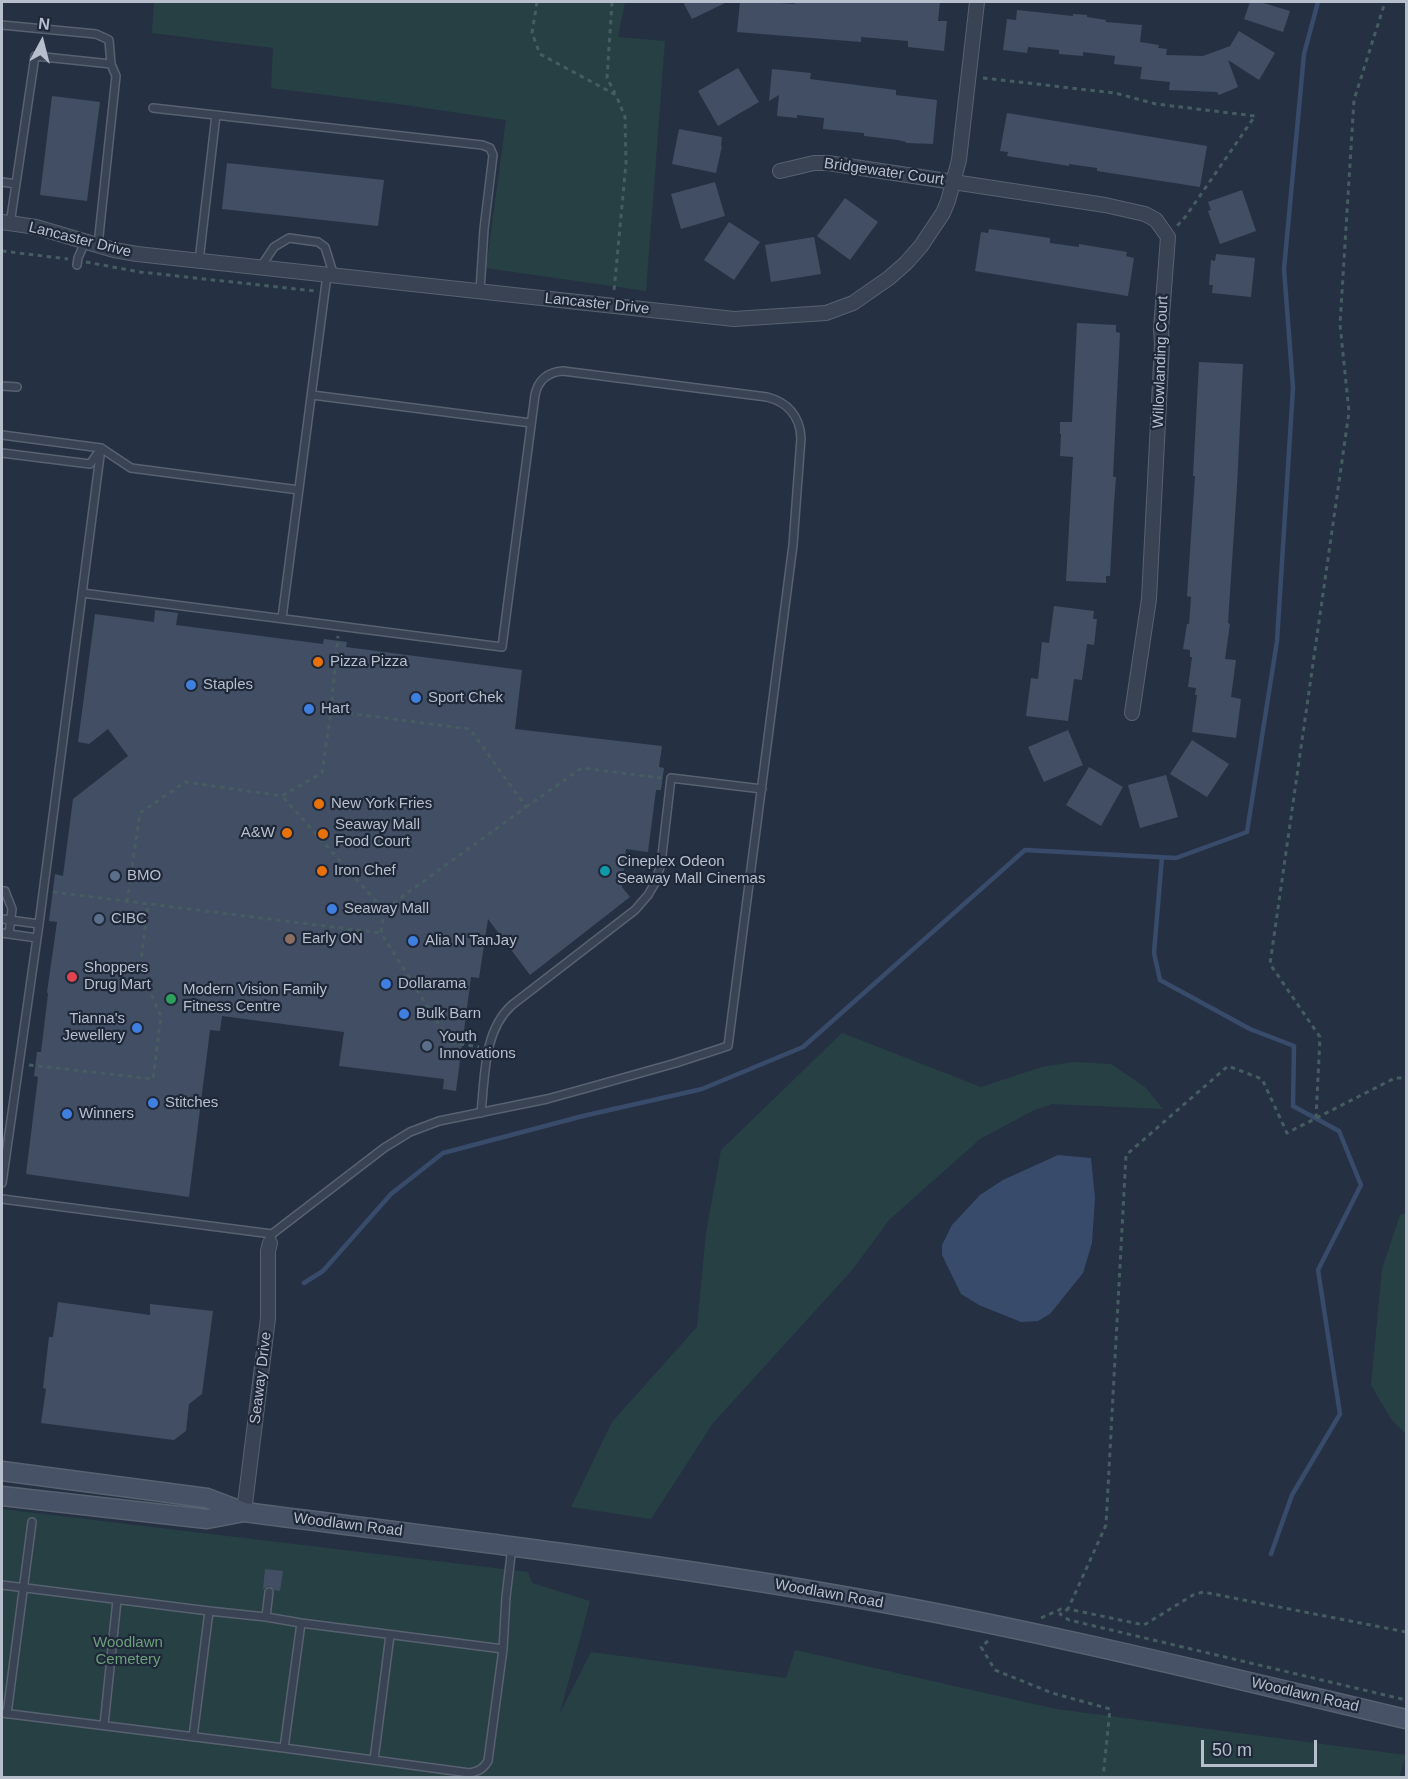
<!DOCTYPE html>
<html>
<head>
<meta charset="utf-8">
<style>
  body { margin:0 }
  #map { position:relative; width:1408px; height:1779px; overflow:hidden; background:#253143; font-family:Helvetica,sans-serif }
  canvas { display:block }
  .frame { position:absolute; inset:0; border:3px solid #b7becc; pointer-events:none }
  .north { position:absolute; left:12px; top:12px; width:60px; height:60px; -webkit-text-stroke:4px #1e2838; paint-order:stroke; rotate:7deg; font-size:16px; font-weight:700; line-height:24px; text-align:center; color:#b7becc }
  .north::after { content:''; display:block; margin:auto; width:21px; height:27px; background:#b7becc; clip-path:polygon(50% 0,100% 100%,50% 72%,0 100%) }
  .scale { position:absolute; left:1201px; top:1740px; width:116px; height:27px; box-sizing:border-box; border:3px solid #b7becc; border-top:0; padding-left:8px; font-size:18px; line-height:21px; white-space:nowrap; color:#b7becc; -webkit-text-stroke:4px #1e2838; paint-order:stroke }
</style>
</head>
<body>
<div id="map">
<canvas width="1408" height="1779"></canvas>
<div class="frame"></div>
<div class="north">N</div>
<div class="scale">50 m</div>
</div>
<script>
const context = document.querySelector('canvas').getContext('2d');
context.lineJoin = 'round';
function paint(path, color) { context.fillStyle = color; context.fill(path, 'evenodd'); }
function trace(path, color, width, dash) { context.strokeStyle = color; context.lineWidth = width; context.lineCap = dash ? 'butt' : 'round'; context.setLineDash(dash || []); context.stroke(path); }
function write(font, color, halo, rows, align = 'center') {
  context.font = font + ' Helvetica,sans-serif'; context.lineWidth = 4.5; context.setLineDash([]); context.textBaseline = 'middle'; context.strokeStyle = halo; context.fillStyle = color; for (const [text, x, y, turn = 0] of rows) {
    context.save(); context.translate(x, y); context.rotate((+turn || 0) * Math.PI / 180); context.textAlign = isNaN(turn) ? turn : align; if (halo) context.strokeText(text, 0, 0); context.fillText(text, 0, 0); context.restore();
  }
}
paint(new Path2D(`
  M154,2H625L618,37L665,41L646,291L486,268L506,120L398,104L271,88L273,48L152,33Z
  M842,1033L981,1087L1042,1067L1073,1062L1111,1064L1145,1087L1163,1109L1052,1104L1032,1111L980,1139L889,1220L853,1269L713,1423L651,1519L571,1507L612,1422L697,1327L706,1233L721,1150Z
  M1406,1213V1434L1391,1419L1371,1385L1382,1269L1400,1215Z
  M2,1509L528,1572L532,1583L590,1601L560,1713L591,1652L786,1678L795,1650L1056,1709L1406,1755L1399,1778H2Z`), '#274044');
paint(new Path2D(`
  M1058,1155L1091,1158L1095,1198L1092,1243L1083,1273L1050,1314L1038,1321L1021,1322L979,1305L961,1294L942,1255V1245L952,1225L980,1195L1003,1180Z`), '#384b6b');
trace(new Path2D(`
  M1162,857L1154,953L1160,980L1250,1029L1294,1046L1293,1106L1339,1131L1361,1185L1318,1270L1340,1414L1292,1495L1271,1554
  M304,1283L323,1271L391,1194L443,1153L583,1116L702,1089L803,1047L1025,850L1176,858L1247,832L1277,641L1293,388L1284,269L1304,54L1318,2`), '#384b6b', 4.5);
paint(new Path2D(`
  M683,2H727L692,19Z
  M740,2H766L794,4L795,2H940L938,21H947L944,51L908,47V41L861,37V42L737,32Z
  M1250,2H1260L1290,11L1283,32L1244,19Z
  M1017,10L1073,16V14L1087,15V17L1106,20V22L1142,25L1140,42L1159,45L1158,48L1167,49L1166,55L1203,56L1230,46L1239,31L1275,53L1259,80L1228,60L1238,87L1219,95L1217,92L1169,90L1170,82L1140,79L1142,67L1114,64L1115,56L1083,52V56L1059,54V50L1028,47L1027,53L1003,50L1007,19L1016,20Z
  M738,68L759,102L718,126L698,91Z
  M772,69L811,73L810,79L896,90V95L937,100L933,144L906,143V142L898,140L864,136V133L823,129L824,118L797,115V118L777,116L779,95L769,101Z
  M52,96L100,102L87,201L40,195Z
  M1007,113L1207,146L1200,187L1097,171V168L1069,164V166L1007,156L1008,152L1000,151Z
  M679,129L722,137L721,146H722L716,173L672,164Z
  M227,163L384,180L378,226L222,209Z
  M715,182L725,216L681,229L671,194Z
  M1242,190L1256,231L1220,244L1208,211L1211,210L1208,202Z
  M845,198L878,222L850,260L817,236Z
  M729,222L760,242L734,280L704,260Z
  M989,229L1050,238V243L1079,247V244L1127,252L1126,256L1134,258L1128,296L975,271L981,232L988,233Z
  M814,237L821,274L771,282L765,245Z
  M1216,254L1255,258L1251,297L1212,293L1213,285H1209L1211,260L1215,261Z
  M1077,323L1116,325V332L1120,333L1113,477H1116L1114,503L1110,576H1106V583L1066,581L1073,457L1060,456L1061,434H1060V422H1072Z
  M1199,362L1243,364L1237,486L1228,623L1230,624L1225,659L1236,660L1231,697L1241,699L1236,738L1192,732L1197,695H1195L1196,688L1188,687L1192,657H1190V650L1183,649L1187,624H1189L1191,597L1187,596L1195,476H1193Z
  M1054,606L1094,611L1093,619H1097L1094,645L1087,644L1082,680L1074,679L1068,721L1026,716L1031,678L1038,679L1042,642L1049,643Z
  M155,610L178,613L176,625L323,644L324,639L347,642L346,647L522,670L515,729L662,746L659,767L664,768L661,790H656L648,852L626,849L622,887L630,897L530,975L488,919L479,978L471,977L456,1091L443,1089L444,1079L339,1066L344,1032L222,1016L220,1031L210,1030L189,1197L26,1174L38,1077L34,1076L37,1052H41L48,994L47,992L57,922L49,921L55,874L63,876L73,799L128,756L108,729L89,744L78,742L95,614L154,622Z
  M1068,730L1083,765L1044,782L1028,747Z
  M1192,740L1229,764L1207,797L1170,774Z
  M1089,767L1123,787L1101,826L1066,805Z
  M1166,775L1178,817L1140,828L1128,785Z
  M58,1302L150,1315V1304L213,1311L202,1394L189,1404L186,1431L174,1440L41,1423L46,1389L43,1388L49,1337H53Z
  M265,1569L283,1571L280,1591L274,1590L269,1586L263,1589Z`), '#424e63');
const service = new Path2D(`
  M2,25L96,34L109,40L111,64
  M153,108L482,145L490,148L493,155L484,229L480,291
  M2,182L16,184
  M10,224L35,56L111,64L116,76L98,245
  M199,261L216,115
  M77,265L78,258L85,242
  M260,268L274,247L289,238L318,242L325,247L334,276
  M2,386L17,387
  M312,395L531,423
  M2,435L101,448L131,468L299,490
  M2,453L90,464L100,450
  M82,593L502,647L535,395C538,380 548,372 563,371L767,397C787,402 800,416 801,438L793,545L728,1046L676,1063L587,1088L547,1099L439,1121L410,1132L384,1148L272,1234
  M282,618L327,275
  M2,891H5L12,909L9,934
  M2,919L39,924
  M2,933L37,938
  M481,1113C485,1077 483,1031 512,1005L635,910L648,895L655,883L661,864L671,778L762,789
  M2,1183L39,924L101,448
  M2,1199L272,1234L271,1238
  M2,1585L209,1611L266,1617L301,1623L503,1649L488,1761C483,1769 479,1771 470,1773L284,1748L2,1713
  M266,1617L269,1592
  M503,1649L506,1597L512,1547
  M7,1714L32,1522
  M104,1725L117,1600
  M193,1737L209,1611
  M284,1748L301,1623
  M374,1760L390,1635`);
const minor = new Path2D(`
  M780,171L814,163H828L1105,205L1145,214L1156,220L1168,237L1161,329L1162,344L1149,599L1132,713
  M2,222L36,227L114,250L137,254L734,319L826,313L853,303L889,278L906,263L921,246L943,213L948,201L959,160L977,2
  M244,1512L268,1318V1251L270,1243`);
const secondary = new Path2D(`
  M2,1471L207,1498L244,1512C439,1537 633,1560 827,1593C1022,1626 1214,1674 1406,1719
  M2,1496L207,1519L244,1512`);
trace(service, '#586170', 10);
trace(minor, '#586170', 16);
trace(secondary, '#586170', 21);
trace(new Path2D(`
  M537,2L532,33L540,54L616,95L625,117L626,163L614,291
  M612,2L607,78L615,93
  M983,78L1115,93L1156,104L1255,116L1186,216L1177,226
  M2,251L68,259
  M86,262L140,272L315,291
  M331,710L338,636
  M526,807L582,768L661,778
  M53,892L381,933
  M127,902L140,813L185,782L282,796L322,773L331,711L470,729L526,807L384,910L282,796
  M384,910L381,933L450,1042L479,1047
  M29,1065L153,1079L161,1016L140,969L148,904
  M1316,1118L1320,1037L1270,964L1349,412L1340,324L1354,100L1385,2
  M1041,1618L1061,1609H1068L1106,1525L1126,1155L1228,1066L1262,1079L1287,1133L1395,1078H1406
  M1406,1632L1203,1592L1193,1595L1144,1625L1068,1609L1060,1614L1069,1620L1406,1700
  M988,1641L981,1647L995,1670L1052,1693L1110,1709L1103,1778`), '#455d60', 3, [4.5, 4.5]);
trace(service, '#394353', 7);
trace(minor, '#394353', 14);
trace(secondary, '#475266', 18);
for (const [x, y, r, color] of [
  [318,662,6,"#e8710a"],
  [191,685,6,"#3f7fe0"],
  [416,698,6,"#3f7fe0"],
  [309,709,6,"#3f7fe0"],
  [319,804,6,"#e8710a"],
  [287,833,6,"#e8710a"],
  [323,834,6,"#e8710a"],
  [322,871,6,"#e8710a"],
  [605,871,6,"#0f9aa8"],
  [115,876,6,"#5c6f8a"],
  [332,909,6,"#3f7fe0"],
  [99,919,6,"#5c6f8a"],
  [290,939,6,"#8d6e63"],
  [413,941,6,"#3f7fe0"],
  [72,977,6,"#e0444e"],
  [386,984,6,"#3f7fe0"],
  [171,999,6,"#2e9e5b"],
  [404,1014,6,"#3f7fe0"],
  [137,1028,6,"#3f7fe0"],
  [427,1046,6,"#5c6f8a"],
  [153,1103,6,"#3f7fe0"],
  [67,1114,6,"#3f7fe0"]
]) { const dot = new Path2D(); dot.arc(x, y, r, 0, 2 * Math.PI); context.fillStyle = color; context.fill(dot); trace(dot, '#1e2838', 2); }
write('15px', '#b7becc', '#1e2838', [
  ["Bridgewater Court",884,172,8],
  ["Lancaster Drive",80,240,14],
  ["Lancaster Drive",597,304,6],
  ["Willowlanding Court",1161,362,-88],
  ["Seaway Drive",261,1378,-83],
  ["Woodlawn Road",348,1525,7],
  ["Woodlawn Road",829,1594,10],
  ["Woodlawn Road",1305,1695,13]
]);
write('15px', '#b7becc', '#1e2838', [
  ["Pizza Pizza",330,662],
  ["Staples",203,685],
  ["Sport Chek",428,698],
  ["Hart",321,709],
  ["New York Fries",331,804],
  ["Seaway Mall",335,825],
  ["Food Court",335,842],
  ["A&W",275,833,"right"],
  ["Cineplex Odeon",617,862],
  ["Seaway Mall Cinemas",617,879],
  ["Iron Chef",334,871],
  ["BMO",127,876],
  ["Seaway Mall",344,909],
  ["CIBC",111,919],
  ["Early ON",302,939],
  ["Alia N TanJay",425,941],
  ["Shoppers",84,968],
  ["Drug Mart",84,985],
  ["Dollarama",398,984],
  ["Modern Vision Family",183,990],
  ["Fitness Centre",183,1007],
  ["Bulk Barn",416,1014],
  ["Tianna's",125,1019,"right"],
  ["Jewellery",125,1036,"right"],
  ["Youth",439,1037],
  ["Innovations",439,1054],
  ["Stitches",165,1103],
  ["Winners",79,1114]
], 'left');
write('15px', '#6c9f7a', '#1e2838', [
  ["Woodlawn",128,1643],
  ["Cemetery",128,1660]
]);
</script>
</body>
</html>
